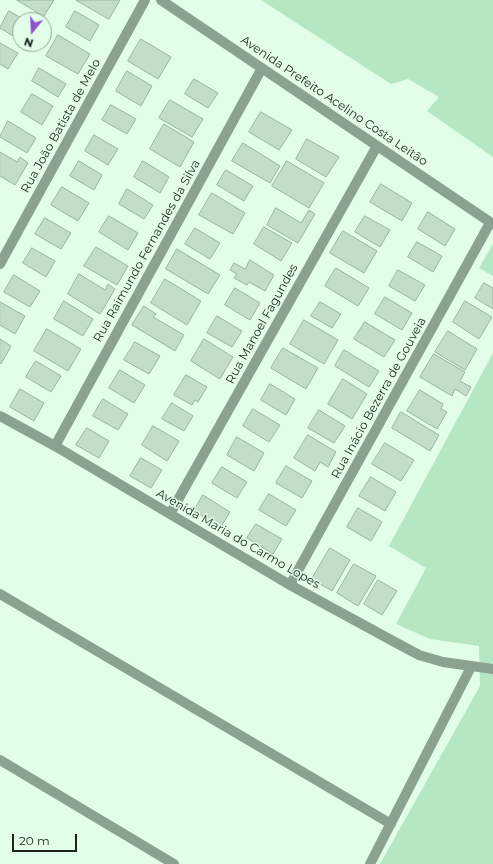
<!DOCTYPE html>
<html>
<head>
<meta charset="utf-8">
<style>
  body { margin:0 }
  #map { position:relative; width:493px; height:864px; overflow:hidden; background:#e2fde8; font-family:Montserrat,sans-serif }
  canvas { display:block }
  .north { position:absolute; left:12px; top:12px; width:40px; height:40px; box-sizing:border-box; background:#e2fde8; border:1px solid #92a797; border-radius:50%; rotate:198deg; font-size:11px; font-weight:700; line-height:16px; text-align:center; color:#1b251e }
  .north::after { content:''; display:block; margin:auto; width:14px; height:18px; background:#8e54cc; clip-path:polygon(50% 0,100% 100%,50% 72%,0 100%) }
  .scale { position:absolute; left:12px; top:834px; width:65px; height:18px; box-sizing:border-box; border:2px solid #1b251e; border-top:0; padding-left:5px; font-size:12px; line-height:14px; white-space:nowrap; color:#1b251e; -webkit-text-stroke:3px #e2fde8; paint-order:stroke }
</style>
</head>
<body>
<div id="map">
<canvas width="493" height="864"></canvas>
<div class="north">N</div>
<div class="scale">20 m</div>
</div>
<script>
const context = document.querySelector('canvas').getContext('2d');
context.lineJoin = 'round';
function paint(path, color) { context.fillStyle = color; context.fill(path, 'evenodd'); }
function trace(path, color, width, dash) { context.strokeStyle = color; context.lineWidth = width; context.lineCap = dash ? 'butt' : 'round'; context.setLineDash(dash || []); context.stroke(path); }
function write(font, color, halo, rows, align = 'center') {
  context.font = font + ' Montserrat,sans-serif'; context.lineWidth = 3; context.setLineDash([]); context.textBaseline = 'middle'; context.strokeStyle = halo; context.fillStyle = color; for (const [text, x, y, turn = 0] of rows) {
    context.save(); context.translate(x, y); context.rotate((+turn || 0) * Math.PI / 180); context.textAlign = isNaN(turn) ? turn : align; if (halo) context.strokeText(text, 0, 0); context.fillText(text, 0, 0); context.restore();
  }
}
paint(new Path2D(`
  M261,0H493V157L427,111L439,97L408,79L391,84Z
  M493,244V276L479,268Z
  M493,353V864H380L480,686L479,646L430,639L396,624L426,568L389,546Z`), '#b6e7c3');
const building = new Path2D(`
  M17,0H54L44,16Z
  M76,0H120L109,19Z
  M9,11L25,20H20V40L0,28Z
  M75,11L99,25L90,41L66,27Z
  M58,35L90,54L78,74L46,56Z
  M141,39L171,57L158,79L128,61Z
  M0,43L18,53L8,69L0,64Z
  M39,68L66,84L58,97L32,81Z
  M127,71L152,86L141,106L116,91Z
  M194,79L218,93L208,108L185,94Z
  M32,94L53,106L42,125L21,112Z
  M170,100L203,119L192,137L159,118Z
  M111,105L136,119L127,134L102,120Z
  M261,112L292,130L279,150L249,132Z
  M8,121L36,138L27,153L0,137Z
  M164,124L194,142L180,167L150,149Z
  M94,135L118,149L108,165L85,151Z
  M307,139L339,157L326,177L296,159Z
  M243,143L280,166L270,183L232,161Z
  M0,152L17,162L20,157L28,163L15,185L0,176Z
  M79,161L102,175L94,190L70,176Z
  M143,161L169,177L160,193L134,177Z
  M287,161L324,183L309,208L272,186Z
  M226,170L253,186L244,201L217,185Z
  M381,184L412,203L402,221L370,202Z
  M62,187L89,203L78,221L51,205Z
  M127,189L153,205L144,219L119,204Z
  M212,193L245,213L233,234L199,215Z
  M276,208L301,223L309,210L315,214L298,243L267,225Z
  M428,212L455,229L445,246L418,229Z
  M109,216L138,233L128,250L99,232Z
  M365,216L390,230L380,247L355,232Z
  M45,218L71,233L61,249L35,234Z
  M264,227L292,243L281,261L254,244Z
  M195,228L220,243L210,259L185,244Z
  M343,231L377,251L364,273L330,253Z
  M417,242L442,256L433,272L408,257Z
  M96,247L128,266L117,285L84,266Z
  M32,248L55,261L46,277L23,263Z
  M177,249L220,275L208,294L166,269Z
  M250,260L274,275L265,291L249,282L247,285L234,278L237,274L230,270L234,263L245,269Z
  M336,268L369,288L358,306L325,286Z
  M398,270L425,285L415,301L389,286Z
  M79,274L105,290L108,284L115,289L100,314L68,294Z
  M14,275L40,291L30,307L4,292Z
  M165,279L201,301L187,325L151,303Z
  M484,283L493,288V309L475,298Z
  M235,288L260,303L250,320L225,305Z
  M385,297L412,313L402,330L375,314Z
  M64,301L93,319L83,336L54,319Z
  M465,301L492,317L479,339L453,322Z
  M0,302L25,316L15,334L0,325Z
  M320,302L341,314L332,328L311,316Z
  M144,306L156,314L153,317L184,335L175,351L132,325Z
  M217,316L242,331L232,347L207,333Z
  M304,320L338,340L324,364L290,344Z
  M365,322L395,340L384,357L354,339Z
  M47,329L81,349L68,371L34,351Z
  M448,331L477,349L465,370L435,352Z
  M0,339L11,346L1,364L0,363Z
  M204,339L233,357L220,379L191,361Z
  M135,342L160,356L149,374L124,360Z
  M283,348L318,368L306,389L271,368Z
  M344,350L379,371L369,387L335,366Z
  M434,354L465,372L460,381L471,387L466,396L455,389L452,396L420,377Z
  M36,361L61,376L51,392L26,377Z
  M120,370L145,385L134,403L109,388Z
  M186,375L207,387L198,402L195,400L192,405L174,395Z
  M343,379L367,394L352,419L328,404Z
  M270,384L295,399L286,415L261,400Z
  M20,389L44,403L34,421L10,407Z
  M420,390L443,404L441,409L447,412L437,429L407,411Z
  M103,399L128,414L118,430L93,416Z
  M172,403L193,416L184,431L162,419Z
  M253,409L280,425L269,442L243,426Z
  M319,410L345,426L334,443L308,428Z
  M401,412L439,435L430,451L392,428Z
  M153,426L179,441L167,461L142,445Z
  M87,428L109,441L99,458L76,445Z
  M308,435L336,452L328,467L320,462L315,471L294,458Z
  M237,437L264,453L254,471L227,455Z
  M385,443L414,460L401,481L372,464Z
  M141,458L162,470L151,488L130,476Z
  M286,466L312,481L302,498L276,483Z
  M222,467L247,482L237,498L212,483Z
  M371,477L396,492L385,511L359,496Z
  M269,494L296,510L286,526L259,510Z
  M203,495L230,512L221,527L194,511Z
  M358,508L382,522L371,541L347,527Z
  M256,524L282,539L273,554L247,538Z
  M330,548L350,560L332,591L312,579Z
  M354,564L376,576L358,606L337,593Z
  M378,580L397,591L382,615L364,604Z`);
paint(building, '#c3ddc9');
trace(building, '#99b39f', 1);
trace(new Path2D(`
  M161,0L493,224
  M0,264L145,0
  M0,416L55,446L290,585L391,640L419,655L443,662L493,669
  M55,446L262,68
  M170,514L377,146
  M290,585L490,223
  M0,594L391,824
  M0,760L174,864
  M370,864L471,667`), '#8ba291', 10);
write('12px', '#1b251e', '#e2fde8', [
  ["Avenida Prefeito Acelino Costa Leitão",334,101,34],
  ["Rua João Batista de Melo",61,126,-61],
  ["Rua Raimundo Fernandes da Silva",147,251,-61],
  ["Rua Manoel Fagundes",262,324,-61],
  ["Rua Inácio Bezerra de Gouveia",379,398,-61],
  ["Avenida Maria do Carmo Lopes",238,539,30]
]);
</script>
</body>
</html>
